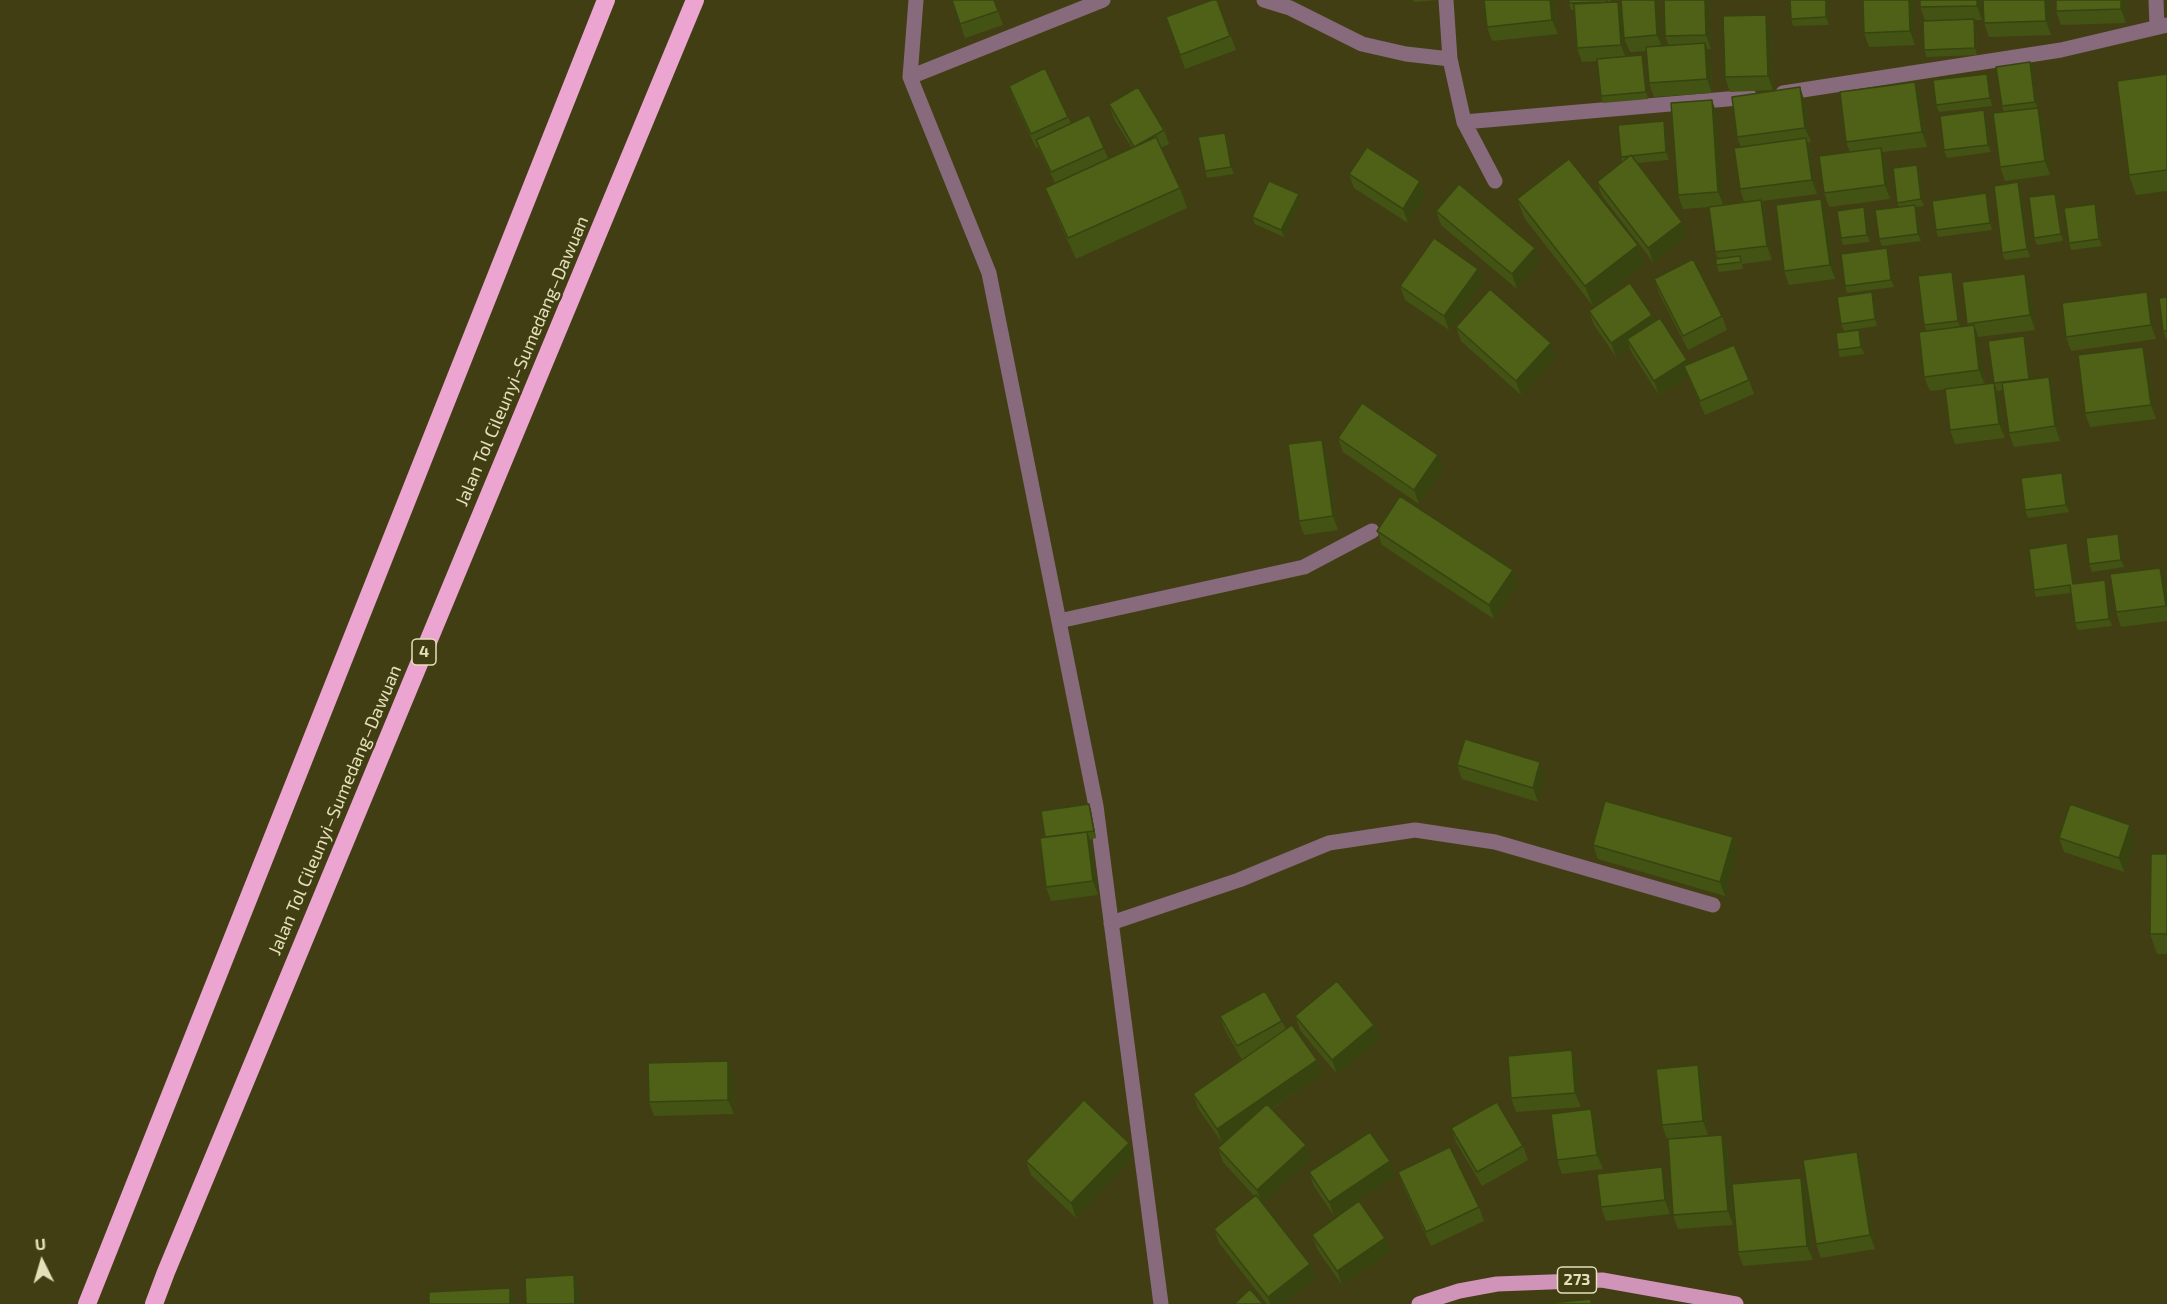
<!DOCTYPE html>
<html>
<head>
<meta charset="utf-8">
<style>
  body { margin:0 }
  #map { position:relative; width:2167px; height:1304px; overflow:hidden; background:#423e14; font-family:"Exo 2",sans-serif }
  canvas { display:block }
  .north { position:absolute; left:12px; top:1232px; width:60px; height:60px; -webkit-text-stroke:4px #423e14; paint-order:stroke; rotate:355deg; font-size:16px; font-weight:700; line-height:24px; text-align:center; color:#e3e0ba }
  .north::after { content:''; display:block; margin:auto; width:21px; height:27px; background:#e3e0ba; clip-path:polygon(50% 0,100% 100%,50% 72%,0 100%) }
</style>
</head>
<body>
<div id="map">
<canvas width="2167" height="1304"></canvas>
<div class="north">U</div>
</div>
<script>
const context = document.querySelector('canvas').getContext('2d');
context.lineJoin = 'round';
function trace(path, color, width, dash) { context.strokeStyle = color; context.lineWidth = width; context.lineCap = dash ? 'butt' : 'round'; context.setLineDash(dash || []); context.stroke(path); }
function paint(path, color) { context.fillStyle = color; context.fill(path, 'evenodd'); }
function write(font, color, halo, rows, align = 'center') {
  context.font = font + ' "Exo 2",sans-serif'; context.lineWidth = 5; context.setLineDash([]); context.textBaseline = 'middle'; context.strokeStyle = halo; context.fillStyle = color; for (const [text, x, y, turn = 0] of rows) {
    context.save(); context.translate(x, y); context.rotate((+turn || 0) * Math.PI / 180); context.textAlign = isNaN(turn) ? turn : align; if (halo) context.strokeText(text, 0, 0); context.fillText(text, 0, 0); context.restore();
  }
}
trace(new Path2D(`
  M916,0L910,77L989,273L1096,806L1161,1304
  M1264,0L1290,8L1362,44L1406,54L1450,59
  M1446,0L1450,59L1464,122L1495,181
  M2156,0L2157,27
  M910,77L1103,0
  M1783,93L2061,50L2167,25
  M1464,122L1750,97
  M1059,621L1304,567L1372,531
  M1111,923L1239,880L1329,843L1415,830L1495,842L1713,905`), '#876a7b', 15);
trace(new Path2D(`
  M1419,1304L1459,1291L1497,1284L1602,1280L1736,1304`), '#d094b8', 15);
trace(new Path2D(`
  M87,1304L606,0
  M154,1304L166,1272L695,0`), '#eca5d0', 18);
paint(new Path2D(`
  M952,0H994L1003,25L965,38Z
  M1217,0L1236,50L1185,69L1166,17Z
  M1413,0H1438L1414,2Z
  M1554,0L1558,34L1492,41L1487,27Z
  M1610,0V2H1618L1622,14L1659,0L1662,46H1669L1665,36L1664,0H1709L1711,49H1707L1711,57L1712,93L1654,97L1649,83L1647,51L1630,52L1624,38L1626,57L1644,63L1648,99L1603,103L1601,96L1598,61L1582,62L1577,48L1574,10H1571L1569,3Z
  M1828,0L1829,25L1793,26L1791,19Z
  M1863,0H1914L1915,45L1869,47L1864,33Z
  M1982,0V20H1974L1976,26L1977,55L1927,57L1924,50L1925,20L1920,7Z
  M1983,0H2050L2051,35L1989,37L1984,23Z
  M2125,0L2126,23L2061,25L2056,11Z
  M1771,29L1773,90L1730,92L1725,77Z
  M2030,62L2033,69L2038,108L2043,122L2050,175L2005,181L2000,167L2004,112L2002,106Z
  M2167,74V191L2136,195L2129,175Z
  M1989,81L1992,106L1939,112L1936,105Z
  M1915,82L1920,96L1927,147L1882,152L1886,162L1890,199L1829,207L1824,193L1850,152L1846,142Z
  M1009,86L1068,117L1071,124L1104,148L1108,159L1132,148L1114,119L1109,104L1164,130L1169,144L1161,148L1180,188L1187,208L1076,259L1053,208L1045,188L1055,183L1038,147L1036,148L1014,100Z
  M1805,102L1811,142H1808L1811,152L1817,194L1762,201L1766,214L1772,260L1742,264L1743,269L1719,272L1716,265L1718,259L1715,252L1709,207L1683,209L1678,195L1717,114L1723,205L1744,202L1740,189L1741,147L1737,137Z
  M1987,118L1991,152L1947,158L1944,150Z
  M1664,121L1666,128L1669,160L1637,163L1687,236L1653,262L1602,196L1597,182L1622,162L1621,157Z
  M1225,133L1228,140L1234,174L1207,178L1205,171Z
  M1919,172L1924,206L1915,207L1917,213L1921,241L1882,246L1879,239L1899,207L1897,203Z
  M1349,174L1425,196L1408,223L1354,188Z
  M2021,190L2030,257L2005,260L2002,253Z
  M1986,193L1988,201L1992,230L1938,237L1936,230Z
  M2055,194L2058,201L2063,241L2037,245L2034,238Z
  M1517,199L1638,245L1645,265L1593,306L1525,219Z
  M1821,199L1826,213L1835,279L1789,285L1784,271Z
  M1301,201L1284,237L1255,224L1252,217Z
  M2095,204L2097,211L2102,246L2071,250L2069,243Z
  M1864,207L1867,214L1870,242L1843,245L1841,238Z
  M1436,211L1540,262L1517,289L1441,225Z
  M1887,248L1889,255L1894,287L1847,293L1845,286Z
  M1478,269L1483,283L1449,330L1405,300L1400,286Z
  M1952,272L1954,279L1960,327L1968,326L1967,324L2030,288L2035,330L1978,337L1985,384L1994,383L2024,336L2026,343L2031,379L2054,391L2060,441L2014,447L2009,433L2003,390L1997,391L1999,397L2005,438L1955,444L1950,430L1968,387L1930,391L1924,377L1927,331L1924,325Z
  M1654,279L1722,316L1727,330L1688,350L1659,293Z
  M2147,292L2152,306L2156,339L2071,351L2066,337Z
  M2167,297V338L2166,339L2163,331Z
  M1874,300L1877,326L1844,331L1841,324Z
  M1589,311L1652,315L1655,321L1689,364L1749,380L1754,394L1705,415L1688,376L1659,395L1632,353L1630,348L1616,357L1594,325Z
  M1456,327L1556,357L1521,395L1461,341Z
  M1862,337L1864,354L1840,357L1838,350Z
  M2143,347L2148,361L2156,419L2090,427L2085,413Z
  M1338,438L1443,469L1419,504L1343,452Z
  M1327,454L1338,530L1304,535L1299,521Z
  M2065,481L2069,512L2028,518L2025,510Z
  M1377,531L1513,570L1518,584L1494,619L1382,545Z
  M2118,534L2120,542L2124,567L2092,572L2089,564Z
  M2067,543L2070,550L2075,584L2105,580L2107,587L2112,626L2078,630L2075,623L2071,593L2036,597L2034,590Z
  M2165,582L2167,593V621L2121,627L2116,612Z
  M1457,765L1545,776L1538,802L1462,779Z
  M1089,804L1091,811L1096,838L1089,840L1092,846L1098,895L1051,901L1046,887L1045,837Z
  M1733,837L1738,851L1725,896L1598,859L1593,845Z
  M2059,838L2136,839L2124,872L2064,852Z
  M2167,854V954H2157L2150,934Z
  M1220,1016L1282,1021L1286,1030L1317,1060L1322,1074L1272,1109L1306,1145L1311,1159L1262,1203L1310,1264L1316,1278L1283,1304H1267L1219,1243L1214,1229L1255,1197L1223,1162L1218,1148L1228,1139L1222,1143L1198,1108L1193,1094L1242,1060L1225,1030Z
  M1295,1016L1374,1025L1380,1039L1337,1074L1300,1030Z
  M1577,1064L1581,1107L1516,1112L1511,1098Z
  M1698,1065L1703,1079L1708,1135L1667,1139L1662,1125Z
  M733,1075L734,1114L654,1116L649,1102Z
  M1591,1109L1597,1123L1603,1169L1562,1174L1557,1160Z
  M1451,1128L1523,1146L1528,1160L1482,1186L1456,1142Z
  M1722,1135L1727,1149L1733,1225L1678,1229L1673,1215Z
  M1134,1157L1076,1218L1031,1175L1026,1161Z
  M1862,1166L1875,1249L1821,1258L1816,1244Z
  M1309,1172L1395,1176L1334,1216L1314,1186Z
  M1398,1172L1479,1207L1484,1221L1431,1246L1403,1186Z
  M1801,1178L1806,1192L1813,1260L1743,1266L1738,1252Z
  M1667,1181L1670,1214L1606,1221L1601,1207Z
  M1312,1235L1390,1252L1342,1285L1317,1249Z`), '#435314');
paint(new Path2D(`
  M1550,0H1554L1558,34L1552,20Z
  M1655,0H1659L1663,49L1657,35Z
  M1705,0H1709L1711,49L1706,35Z
  M1826,0H1828L1829,25L1826,17Z
  M1909,0H1914L1915,45L1910,31Z
  M1977,0H1982V20L1977,6Z
  M2045,0H2050L2051,35L2046,21Z
  M2121,0H2125L2126,23L2121,9Z
  M1618,2L1623,16L1626,59L1621,45Z
  M1766,15L1771,29L1773,90L1768,76Z
  M1974,19L1976,26L1977,55L1975,48Z
  M1705,43L1711,57L1712,93L1707,79Z
  M1642,55L1644,63L1648,99L1646,92Z
  M2030,62L2033,69L2038,108L2043,122L2050,175L2045,161L2038,109L2035,102Z
  M1987,74L1989,81L1992,106L1990,98Z
  M1915,82L1920,96L1927,147L1922,132Z
  M1800,87L1805,102L1811,142L1805,128Z
  M1712,100L1717,114L1724,206L1718,192Z
  M1984,110L1987,118L1991,152L1988,145Z
  M1664,121L1666,128L1669,160L1666,152Z
  M1225,133L1228,140L1234,174L1231,167Z
  M1806,138L1811,152L1817,194L1812,180Z
  M1881,148L1886,162L1890,199L1885,185Z
  M1917,165L1919,172L1924,206L1921,199Z
  M1420,181L1425,196L1408,223L1403,209Z
  M2018,182L2021,190L2030,257L2027,249Z
  M1986,193L1988,201L1992,230L1990,223Z
  M1299,194L1301,201L1284,237L1281,230Z
  M2055,194L2058,201L2063,241L2061,234Z
  M1821,199L1826,213L1835,279L1830,265Z
  M1761,200L1766,214L1772,260L1767,246Z
  M2095,204L2097,211L2102,246L2099,239Z
  M1915,205L1917,213L1921,241L1918,234Z
  M1864,207L1867,214L1870,242L1867,235Z
  M1682,222L1687,236L1653,262L1648,248Z
  M1638,245L1645,265L1593,306L1585,286Z
  M1535,248L1540,262L1517,289L1512,274Z
  M1887,248L1889,255L1894,287L1891,280Z
  M1478,269L1483,283L1449,330L1444,316Z
  M1952,272L1954,279L1960,328L1958,321Z
  M2025,274L2030,288L2035,330L2030,315Z
  M1872,292L1874,300L1877,326L1875,319Z
  M2147,292L2152,306L2156,339L2151,325Z
  M1652,315L1658,329L1627,339L1630,348L1616,357L1611,343Z
  M1974,325L1979,339L1985,385L1979,370Z
  M1859,330L1862,337L1864,354L1861,347Z
  M2024,336L2026,343L2032,386L2029,379Z
  M1551,343L1556,357L1521,395L1516,381Z
  M2143,347L2148,361L2156,419L2151,405Z
  M1687,360L1692,374L1684,366L1688,376L1659,395L1654,381Z
  M2049,377L2054,391L2060,441L2055,426Z
  M1994,383L1999,397L2005,438L1999,424Z
  M1322,440L1327,454L1338,530L1333,516Z
  M1438,455L1443,469L1419,504L1414,490Z
  M2062,473L2065,481L2069,512L2066,505Z
  M2118,534L2120,542L2124,567L2121,560Z
  M2067,543L2070,550L2076,591L2073,584Z
  M2160,568L2165,582L2167,593V610L2166,606Z
  M1513,570L1518,584L1494,619L1489,605Z
  M2105,580L2107,587L2112,626L2109,619Z
  M1540,762L1545,776L1538,802L1533,788Z
  M1089,804L1091,811L1096,838L1094,831Z
  M2130,825L2136,839L2124,872L2119,858Z
  M1087,832L1092,846L1098,895L1093,881Z
  M1733,837L1738,851L1725,896L1720,882Z
  M1374,1025L1380,1039L1337,1074L1332,1060Z
  M1572,1050L1577,1064L1581,1107L1575,1093Z
  M1317,1060L1322,1074L1222,1143L1217,1129Z
  M728,1061L733,1075L734,1114L728,1100Z
  M1698,1065L1703,1079L1708,1135L1703,1121Z
  M1591,1109L1597,1123L1603,1169L1597,1155Z
  M1722,1135L1727,1149L1733,1225L1728,1211Z
  M1129,1143L1134,1157L1076,1218L1071,1203Z
  M1306,1145L1311,1159L1262,1204L1257,1190Z
  M1857,1152L1862,1166L1875,1249L1870,1235Z
  M1390,1161L1395,1176L1334,1216L1329,1202Z
  M1662,1167L1667,1181L1670,1214L1665,1200Z
  M1801,1178L1806,1192L1813,1260L1807,1246Z
  M1385,1238L1390,1252L1342,1285L1337,1271Z
  M1310,1264L1316,1278L1283,1304H1270L1268,1297Z
  M574,1275L579,1289L580,1304H575Z
  M510,1288L515,1302V1304H510Z`), '#374410');
const building = new Path2D(`
  M952,0H994L998,11L960,24Z
  M1212,0H1217L1230,36L1180,55L1166,17Z
  M1484,0H1550L1552,20L1487,27Z
  M1569,0H1607V2L1569,3Z
  M1621,0H1655L1657,35L1624,38Z
  M1664,0H1705L1706,35L1665,36Z
  M1790,0H1826V17L1791,19Z
  M1863,0H1909L1910,31L1864,33Z
  M1920,0H1977V6L1920,7Z
  M1983,0H2045L2046,21L1984,23Z
  M2056,0H2121V9L2056,11Z
  M1618,2L1621,45L1577,48L1574,4Z
  M1766,15L1768,76L1725,77L1723,16Z
  M1974,19L1975,48L1924,50L1923,21Z
  M1705,43L1707,79L1649,83L1646,47Z
  M1642,55L1646,92L1601,96L1597,59Z
  M2030,62L2035,102L2002,106L1996,67Z
  M1045,68L1068,117L1031,134L1009,86Z
  M1987,74L1990,98L1936,105L1933,80Z
  M2167,74V170L2129,175L2117,81Z
  M1915,82L1922,132L1846,142L1840,92Z
  M1138,87L1164,130L1134,147L1109,104Z
  M1800,87L1805,128L1737,137L1732,97Z
  M1712,100L1718,192L1678,195L1671,103Z
  M2038,108L2045,161L2000,167L1993,113Z
  M1984,110L1988,145L1944,150L1940,116Z
  M1089,115L1104,148L1051,172L1036,140Z
  M1664,121L1666,152L1621,157L1618,125Z
  M1225,133L1231,167L1205,171L1198,137Z
  M1156,137L1180,188L1068,238L1045,188Z
  M1806,138L1812,180L1740,189L1734,148Z
  M1367,147L1420,181L1403,209L1349,174Z
  M1881,148L1885,185L1824,193L1819,156Z
  M1631,155L1682,222L1648,248L1597,182Z
  M1569,159L1638,245L1585,286L1517,199Z
  M1917,165L1921,199L1897,203L1893,168Z
  M1269,181L1299,194L1281,230L1252,217Z
  M2018,182L2027,249L2002,253L1994,186Z
  M1459,184L1535,248L1512,274L1436,211Z
  M1986,193L1990,223L1936,230L1932,201Z
  M2055,194L2061,234L2034,238L2029,197Z
  M1821,199L1830,265L1784,271L1776,205Z
  M1761,200L1767,246L1715,252L1709,207Z
  M2095,204L2099,239L2069,243L2064,208Z
  M1915,205L1918,234L1879,239L1875,210Z
  M1864,207L1867,235L1841,238L1837,211Z
  M1434,238L1478,269L1444,316L1400,286Z
  M1887,248L1891,280L1845,286L1841,254Z
  M1740,256L1741,262L1716,265V259Z
  M1693,259L1722,316L1683,336L1654,279Z
  M1952,272L1958,321L1924,325L1918,276Z
  M2025,274L2030,315L1967,324L1962,282Z
  M1630,283L1652,315L1611,343L1589,311Z
  M1490,289L1551,343L1516,381L1456,327Z
  M1872,292L1875,319L1841,324L1837,297Z
  M2147,292L2151,325L2066,337L2062,303Z
  M2167,297V331H2163L2159,298Z
  M1660,318L1687,360L1654,381L1627,339Z
  M1974,325L1979,370L1924,377L1919,332Z
  M1859,330L1861,347L1838,350L1836,333Z
  M2024,336L2029,379L1994,383L1988,341Z
  M1734,345L1749,380L1700,401L1684,366Z
  M2143,347L2151,405L2085,413L2078,355Z
  M2049,377L2055,426L2009,433L2002,383Z
  M1994,383L1999,424L1950,430L1945,389Z
  M1362,403L1438,455L1414,490L1338,438Z
  M1322,440L1333,516L1299,521L1288,444Z
  M2062,473L2066,505L2025,510L2021,478Z
  M1400,496L1513,570L1489,605L1377,531Z
  M2118,534L2121,560L2089,564L2086,538Z
  M2067,543L2073,584L2105,580L2109,619L2075,623L2070,585L2034,590L2029,549Z
  M2160,568L2166,606L2116,612L2110,574Z
  M1465,739L1540,762L1533,788L1457,765Z
  M1605,801L1733,837L1720,882L1593,845Z
  M1089,804L1094,831L1045,837L1041,811Z
  M2070,804L2130,825L2119,858L2059,838Z
  M1087,832L1093,881L1046,887L1040,838Z
  M2151,854H2167V934H2150Z
  M1337,981L1374,1025L1332,1060L1295,1016Z
  M1265,991L1282,1021L1237,1046L1220,1016Z
  M1292,1025L1317,1060L1217,1129L1193,1094Z
  M1572,1050L1575,1093L1511,1098L1508,1056Z
  M728,1061V1100L649,1102L648,1063Z
  M1698,1065L1703,1121L1662,1125L1656,1069Z
  M1084,1100L1129,1143L1071,1203L1026,1161Z
  M1497,1102L1523,1146L1477,1172L1451,1128Z
  M1267,1104L1306,1145L1257,1190L1218,1148Z
  M1591,1109L1597,1155L1557,1160L1551,1114Z
  M1370,1132L1390,1161L1329,1202L1309,1172Z
  M1722,1135L1728,1211L1673,1215L1668,1139Z
  M1450,1147L1479,1207L1426,1232L1398,1172Z
  M1857,1152L1870,1235L1816,1244L1803,1160Z
  M1662,1167L1665,1200L1601,1207L1597,1174Z
  M1801,1178L1807,1246L1738,1252L1732,1184Z
  M1256,1195L1310,1264L1268,1297L1214,1229Z
  M1359,1201L1385,1238L1337,1271L1312,1235Z
  M574,1275L575,1304H526L525,1278Z
  M510,1288V1304H429V1292Z
  M1250,1289L1263,1304H1234Z
  M1591,1299V1304H1539Z`);
paint(building, '#4e6117');
trace(building, '#374410', 1.5);
for (const [x, y, w] of [
  [424,652,24],
  [1577,1280,39]
]) { const box = new Path2D(); box.roundRect(x - w / 2, y - 13, w, 26, 4.5); context.fillStyle = '#423e14'; context.fill(box); trace(box, '#e3e0ba', 1.5); }
write('bold 16px', '#e3e0ba', null, [
  ["4",424,652],
  ["273",1577,1280]
]);
write('18px', '#e3e0ba', '#423e14', [
  ["Jalan Tol Cileunyi–Sumedang–Dawuan",522,361,-67],
  ["Jalan Tol Cileunyi–Sumedang–Dawuan",335,810,-67]
]);
</script>
</body>
</html>
